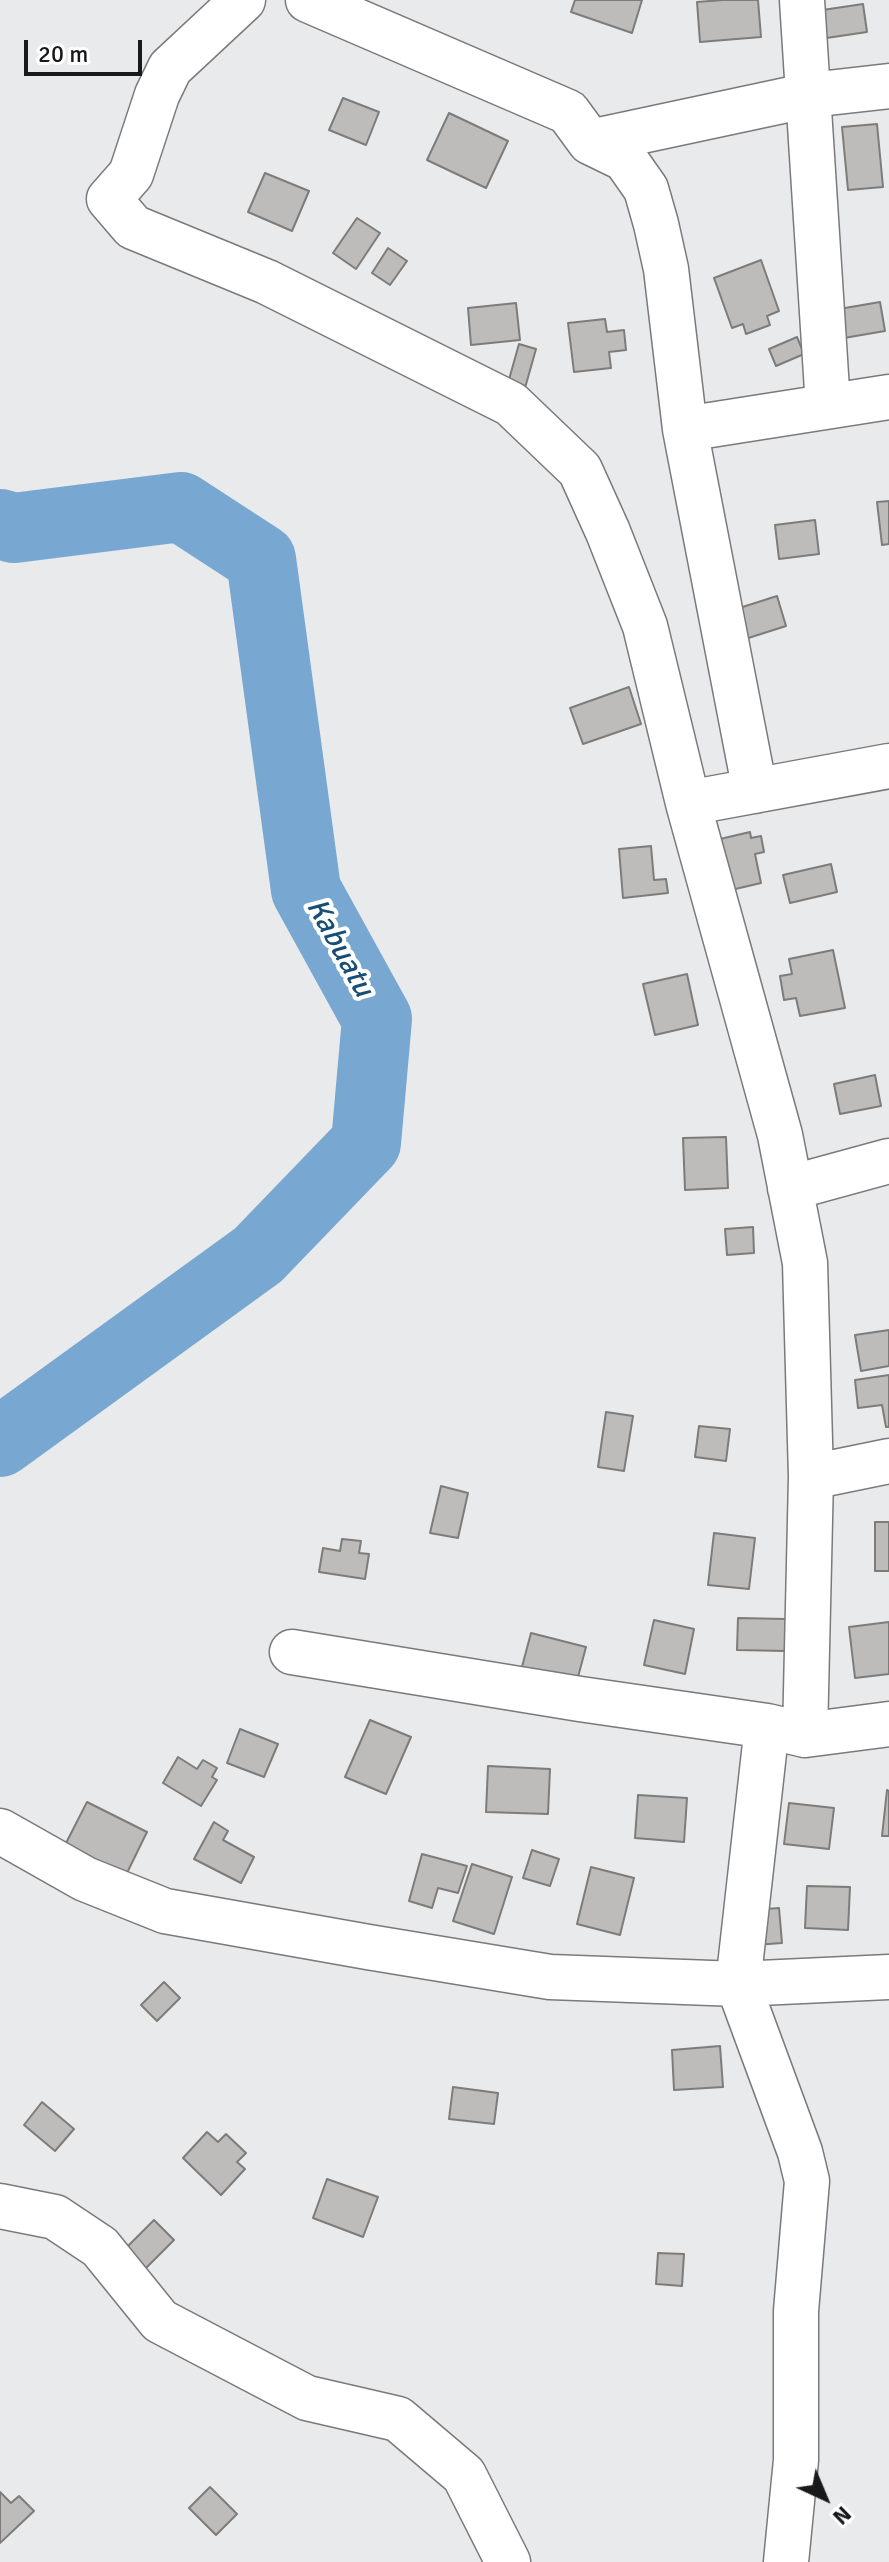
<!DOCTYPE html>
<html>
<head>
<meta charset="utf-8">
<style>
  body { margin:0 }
  #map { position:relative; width:889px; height:2562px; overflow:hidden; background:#e9eaec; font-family:Signika,sans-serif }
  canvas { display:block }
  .north { position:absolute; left:785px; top:2458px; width:80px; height:80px; -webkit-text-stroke:6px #fff; paint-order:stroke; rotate:136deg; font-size:22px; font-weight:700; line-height:32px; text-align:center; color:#18191a }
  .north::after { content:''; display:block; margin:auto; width:28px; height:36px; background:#18191a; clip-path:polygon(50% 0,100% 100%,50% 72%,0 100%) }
  .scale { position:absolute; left:24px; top:40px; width:118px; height:36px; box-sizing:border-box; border:4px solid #18191a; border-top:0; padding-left:10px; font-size:24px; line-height:28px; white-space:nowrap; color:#18191a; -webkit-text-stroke:6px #fff; paint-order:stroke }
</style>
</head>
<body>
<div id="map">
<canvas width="889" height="2562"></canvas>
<div class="north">N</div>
<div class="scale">20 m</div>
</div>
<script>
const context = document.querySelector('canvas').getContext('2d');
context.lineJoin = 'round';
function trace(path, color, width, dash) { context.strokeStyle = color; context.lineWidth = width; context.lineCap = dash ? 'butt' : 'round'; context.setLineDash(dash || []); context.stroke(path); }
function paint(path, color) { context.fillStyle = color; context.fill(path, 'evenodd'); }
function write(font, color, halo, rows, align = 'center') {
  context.font = font + ' Signika,sans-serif'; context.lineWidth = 8; context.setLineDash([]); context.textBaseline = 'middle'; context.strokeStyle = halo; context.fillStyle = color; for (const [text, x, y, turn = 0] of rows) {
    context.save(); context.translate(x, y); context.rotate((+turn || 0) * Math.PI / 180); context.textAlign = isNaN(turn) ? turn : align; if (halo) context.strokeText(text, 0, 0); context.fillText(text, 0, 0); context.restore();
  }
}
trace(new Path2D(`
  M0,524L14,528L181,507L261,559L306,890L377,1019L366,1143L258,1255L0,1442`), '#78a8d1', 70);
const building = new Path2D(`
  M575,0H642L632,33L571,12Z
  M723,0H758L761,37L700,42L697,2Z
  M863,4L867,32L813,40L809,12Z
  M343,98L379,112L366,145L329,130Z
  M449,113L508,141L486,188L427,160Z
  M877,124L883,187L848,190L842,127Z
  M265,173L309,191L292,231L248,212Z
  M357,218L380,233L356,269L333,253Z
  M388,248L407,261L390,285L372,273Z
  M761,260L779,311L767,316L770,325L746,334L743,324L732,328L714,278Z
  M880,302L885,331L844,338L839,309Z
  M516,303L520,340L471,345L468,308Z
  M605,319L607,332L624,330L626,350L609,352L611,368L574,372L568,323Z
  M797,337L804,354L776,366L769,349Z
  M519,344L536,349L525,388L508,383Z
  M889,501V544L882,545L877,502Z
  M815,520L819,554L779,559L775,525Z
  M777,596L786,626L739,641L730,611Z
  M629,687L641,724L583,744L570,708Z
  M750,832L751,838L761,836L764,852L755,854L761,883L731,890L720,839Z
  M651,846L654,880L666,879L668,893L623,898L619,849Z
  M831,864L837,892L790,903L783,875Z
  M833,950L845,1008L800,1016L796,998L784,1000L780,976L792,974L789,959Z
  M687,974L698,1025L655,1035L643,984Z
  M875,1075L881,1106L840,1114L834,1084Z
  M726,1137L728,1188L685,1190L683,1138Z
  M753,1227L754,1253L727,1255L725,1229Z
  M889,1330V1366L861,1371L855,1335Z
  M889,1375V1427H886L882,1405L858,1408L855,1380Z
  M606,1412L633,1416L624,1471L598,1467Z
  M699,1426L730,1429L726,1461L695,1457Z
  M441,1486L468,1493L458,1538L430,1533Z
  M875,1522H889V1571H875Z
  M714,1533L755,1538L749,1589L708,1585Z
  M342,1539L361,1541L359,1553L369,1554L365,1579L319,1572L323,1548L340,1551Z
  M738,1618L786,1619L785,1651L737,1650Z
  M654,1620L694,1629L685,1674L644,1665Z
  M889,1622V1674L855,1678L849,1627Z
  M531,1633L586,1647L574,1692L519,1678Z
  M370,1720L411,1737L386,1794L345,1777Z
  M240,1729L278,1744L264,1777L227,1763Z
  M178,1757L197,1769L203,1760L217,1768L212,1777L217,1780L201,1806L163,1783Z
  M488,1766L550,1769L548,1814L486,1812Z
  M887,1790L889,1791V1836H882Z
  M638,1795L687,1798L684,1842L635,1838Z
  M87,1802L147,1832L125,1877L64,1847Z
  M789,1803L834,1808L829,1849L784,1844Z
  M214,1822L228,1831L223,1840L254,1857L241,1883L194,1859Z
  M532,1850L559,1859L550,1886L523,1878Z
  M422,1854L467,1866L458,1893L438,1888L432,1908L409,1901Z
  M472,1864L512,1877L494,1934L453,1921Z
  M591,1867L634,1878L620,1935L577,1924Z
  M807,1886L850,1887L848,1930L805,1928Z
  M779,1908L782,1943L755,1945L753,1910Z
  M164,1982L180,1998L157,2021L141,2005Z
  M720,2046L723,2087L674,2090L672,2050Z
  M453,2087L498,2093L494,2124L449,2119Z
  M42,2102L74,2129L55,2151L24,2125Z
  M207,2132L218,2142L226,2134L246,2153L237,2162L245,2169L221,2195L183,2158Z
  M327,2179L378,2197L363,2237L313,2218Z
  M154,2220L174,2240L146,2268L126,2248Z
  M658,2253L684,2254L682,2286L656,2284Z
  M210,2487L237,2514L216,2535L189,2508Z
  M0,2492L11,2503L19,2496L34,2511L0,2543Z`);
paint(building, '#bdbcba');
trace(building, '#7d7c7a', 2);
const minor = new Path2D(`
  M243,0L170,68L157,95L131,174L109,199L133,227L267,282L511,404L580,470L608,532L645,626L688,803L780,1135L805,1263L811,1477L805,1735
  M308,0L568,112L590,142L625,159L646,189L656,224L666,269L685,429L755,791
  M802,0L828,406
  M590,142L810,95L889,86
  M685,429L889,397
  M688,803L889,766
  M790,1188L889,1161
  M811,1477L889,1461
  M292,1652L580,1699L767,1726L805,1735L889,1724
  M767,1726L738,1984L800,2152L807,2181L796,2311V2460L786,2562
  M0,1831L85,1879L165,1911L368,1947L550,1977L738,1984L889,1977
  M0,2206L55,2217L100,2247L160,2321L307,2398L398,2419L464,2475L508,2562`);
trace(minor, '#7a7a7d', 47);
trace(minor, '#fff', 44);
write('italic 30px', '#184e76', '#fff', [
  ["Kabuatu",339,948,61]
]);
</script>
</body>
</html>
